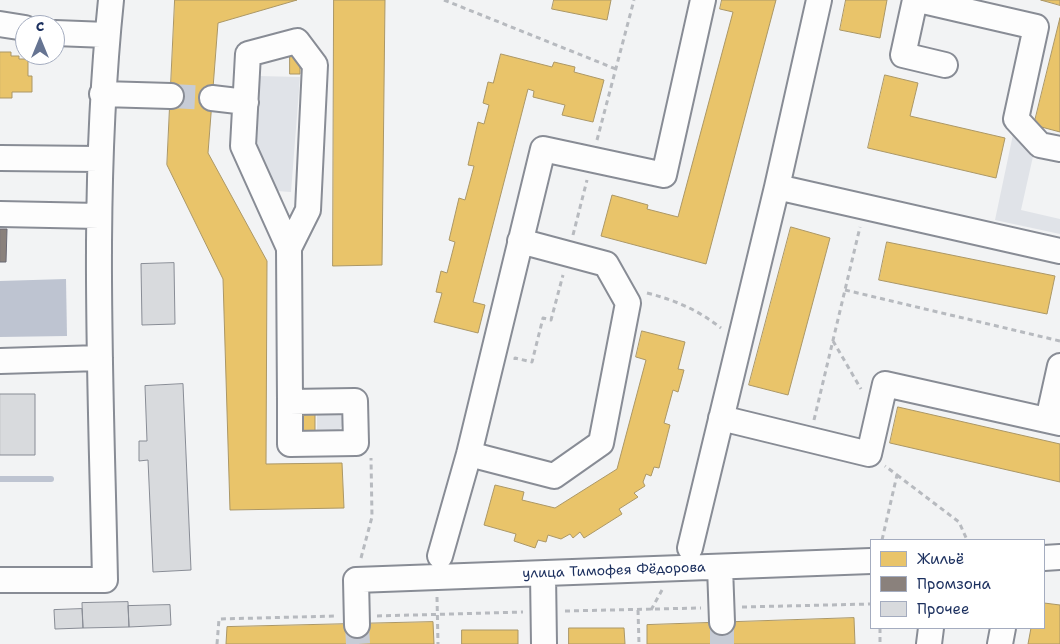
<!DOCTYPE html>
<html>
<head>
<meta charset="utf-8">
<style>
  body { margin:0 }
  #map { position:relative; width:1060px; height:644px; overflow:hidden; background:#f2f3f4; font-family:"Shantell Sans",sans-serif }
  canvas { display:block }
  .legend { position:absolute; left:870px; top:539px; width:175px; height:90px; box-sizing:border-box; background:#fff; border:1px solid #a4acbf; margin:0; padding:6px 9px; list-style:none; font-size:15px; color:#1b2f5e }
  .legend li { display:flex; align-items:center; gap:10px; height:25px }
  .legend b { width:25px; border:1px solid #a4acbf }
  .north { position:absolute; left:15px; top:15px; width:50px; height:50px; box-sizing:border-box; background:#fff; border:1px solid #a4acbf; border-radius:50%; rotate:0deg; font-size:14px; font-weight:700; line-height:20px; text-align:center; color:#1b2f5e }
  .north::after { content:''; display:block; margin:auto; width:18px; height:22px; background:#667492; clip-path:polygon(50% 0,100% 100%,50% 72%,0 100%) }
</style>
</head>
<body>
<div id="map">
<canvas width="1060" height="644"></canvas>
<ul class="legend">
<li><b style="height:14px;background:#e9c46a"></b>Жильё</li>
<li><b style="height:14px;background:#8a817c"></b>Промзона</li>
<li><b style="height:14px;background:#d8dadd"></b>Прочее</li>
</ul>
<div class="north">С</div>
</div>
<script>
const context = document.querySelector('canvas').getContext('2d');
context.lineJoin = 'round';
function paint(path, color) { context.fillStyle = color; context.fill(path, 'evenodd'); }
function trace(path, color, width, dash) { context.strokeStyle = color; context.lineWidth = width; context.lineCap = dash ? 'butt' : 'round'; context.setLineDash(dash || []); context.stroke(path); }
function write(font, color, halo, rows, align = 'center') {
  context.font = font + ' "Shantell Sans",sans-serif'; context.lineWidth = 5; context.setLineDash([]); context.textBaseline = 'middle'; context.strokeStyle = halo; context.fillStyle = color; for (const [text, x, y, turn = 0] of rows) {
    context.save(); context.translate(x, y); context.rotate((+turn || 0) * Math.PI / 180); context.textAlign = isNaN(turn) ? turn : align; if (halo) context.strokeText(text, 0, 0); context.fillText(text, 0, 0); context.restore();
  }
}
paint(new Path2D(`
  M258,76L300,77L291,192L276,191L257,147Z
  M1015,125L1034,152L1021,210L1060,219V234L995,220Z
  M317,409L340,413L344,422C339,435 329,433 317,433Z`), '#e0e3e8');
paint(new Path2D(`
  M66,279L67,336L0,337V281Z`), '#bec4d1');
const homes = new Path2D(`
  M175,0H297L218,23L208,153L267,261L266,464L342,463L344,508L230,510L223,279L167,165Z
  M334,0H385L382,265L333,266Z
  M554,0H611L607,20L552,9Z
  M722,0H776L706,264L601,236L612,195L648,205L647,209L678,217L733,12L720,9Z
  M846,0H887L880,38L840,30Z
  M1041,0H1060V5Z
  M1060,18V132L1034,125Z
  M0,52H11V56H19V59H28V76H32V92H12V98H0Z
  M290,54H300V74H290Z
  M501,54L552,67L554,62L575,67L574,72L604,80L593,122L562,115L565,105L533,97L534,91L528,89L473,302L485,305L478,333L434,322L442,293L436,292L441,271L447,273L455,242L449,240L459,198L465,200L474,166L468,165L478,122L484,124L489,105L483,103L488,82L493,83Z
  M885,75L918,83L910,116L1005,138L996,178L868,148Z
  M791,227L830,238L788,395L749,385Z
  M887,242L1055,276L1047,314L879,280Z
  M642,331L685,342L678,369L684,370L678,392L673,390L664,423L670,425L659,468L654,467L651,476L646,474L643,482L645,486L634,493L638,497L619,509L622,514L584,538L580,532L573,538L570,534L561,539L548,535L546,542L538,540L535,548L514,541L516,534L484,525L495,485L524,492L522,500L555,508L617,469L646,360L636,357Z
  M898,407L1060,444V482L890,443Z
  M315,409V433H300V410Z
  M1044,603L1060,605V644H1028L1031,628H1044Z
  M854,618L855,644H647V625Z
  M433,622L434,644H226L227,627Z
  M569,628H624L625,644H569Z
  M462,630H518V644H462Z`);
paint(homes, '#e9c46a');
trace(homes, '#ab9766', 1);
const industry = new Path2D(`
  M0,229H7L6,262H0Z`);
paint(industry, '#8a817c');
trace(industry, '#696873', 1);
trace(new Path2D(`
  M0,479H51`), '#bec4d1', 6);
const building = new Path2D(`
  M174,263L175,324L142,325L141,264Z
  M183,384L191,570L153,572L148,460L139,461V441H147L145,386Z
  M0,394H35V455H0Z
  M128,602L129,627L83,628L82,603Z
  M170,605L171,625L129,627L128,606Z
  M82,609L83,628L55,629L54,610Z`);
paint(building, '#d8dadd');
trace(building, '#888c95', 1);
trace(new Path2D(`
  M171,96L212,98
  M722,622V644
  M357,625L358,644`), '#c7ccd6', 24, [24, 12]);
const minor = new Path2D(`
  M915,0L903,55L945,65
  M919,0L1036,27L1016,119L1040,145L1060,149
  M0,24L25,28
  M55,33L107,35
  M297,41L315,65L308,210L289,248L243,146L248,54Z
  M102,94L171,96
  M212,98L246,102
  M0,158L99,159
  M777,187L1060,251
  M0,214L99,216
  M289,248L290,402L355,401L356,443L290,444V402
  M0,361L100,358
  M721,418L869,454L885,384L1060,423
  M1048,420L1060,366
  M469,454L554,476L601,443L628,303L606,264L520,241
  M690,548L777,187L819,0
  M440,556L469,454L543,149L664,175L703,0
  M1044,558L1060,557
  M720,567L722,622
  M543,574L544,644
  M0,580H105C101,386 91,193 111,0
  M357,625L356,580L871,561
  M929,644L931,628
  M1000,644L1003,628`);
trace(minor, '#888c95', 28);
trace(new Path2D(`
  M444,0L616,69
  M597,140L634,0
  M573,235L587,180
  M845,290L1060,341
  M647,293C675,300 698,310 721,328
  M833,341L861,389
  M515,360V358L532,362L543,318L551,320L563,275
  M814,420L860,227
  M897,475L959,522L967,540
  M882,540L897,475L885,466
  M361,558L372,517L371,458
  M437,597L438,644
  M742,607L871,604
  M638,610L639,644
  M651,610L662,590
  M565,611L701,608
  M377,616L523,612
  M880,628V644
  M217,644L219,619L336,616`), '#b7babf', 3, [5, 4]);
trace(minor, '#fdfdfd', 24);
write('14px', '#1b2f5e', '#fff', [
  ["улица Тимофея Фёдорова",614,571,-2]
]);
</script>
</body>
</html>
